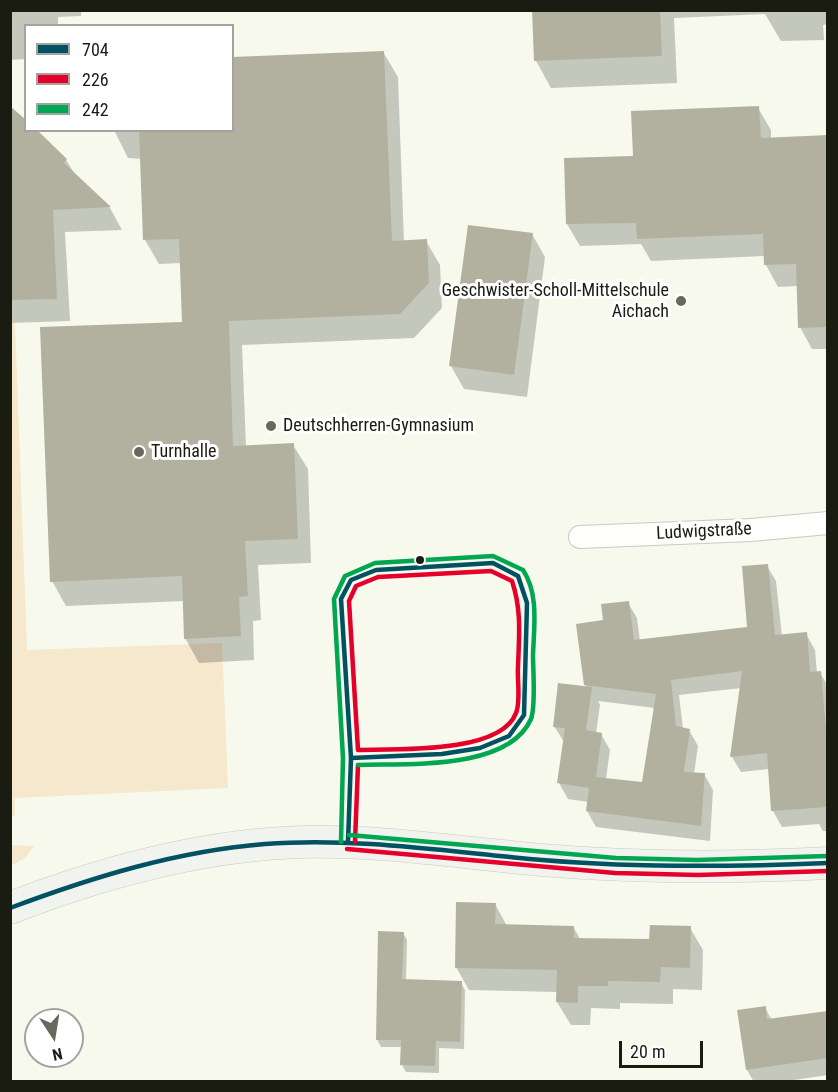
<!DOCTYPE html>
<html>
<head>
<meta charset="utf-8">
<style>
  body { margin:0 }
  #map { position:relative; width:838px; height:1092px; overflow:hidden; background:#f6f9eb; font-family:"Roboto Condensed",sans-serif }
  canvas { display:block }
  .frame { position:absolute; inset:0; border:12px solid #1a1c11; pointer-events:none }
  .legend { position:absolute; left:24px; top:24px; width:210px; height:108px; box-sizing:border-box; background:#fff; border:2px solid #a3a4a0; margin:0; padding:8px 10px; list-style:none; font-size:18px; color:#1a1c11 }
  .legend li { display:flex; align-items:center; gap:12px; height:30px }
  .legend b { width:30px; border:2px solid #a3a4a0 }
  .north { position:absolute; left:24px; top:1008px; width:60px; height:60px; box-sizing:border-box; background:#fff; border:2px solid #a3a4a0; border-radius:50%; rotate:168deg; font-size:16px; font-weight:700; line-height:24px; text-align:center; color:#1a1c11 }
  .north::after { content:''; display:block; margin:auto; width:21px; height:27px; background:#67695d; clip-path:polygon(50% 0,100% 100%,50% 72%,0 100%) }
  .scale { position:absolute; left:619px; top:1041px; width:84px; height:27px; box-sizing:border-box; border:3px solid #1a1c11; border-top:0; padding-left:8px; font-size:18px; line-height:21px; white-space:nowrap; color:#1a1c11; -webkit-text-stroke:4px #fff; paint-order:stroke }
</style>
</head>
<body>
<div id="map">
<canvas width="838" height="1092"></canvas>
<div class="frame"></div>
<ul class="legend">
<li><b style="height:8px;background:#005262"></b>704</li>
<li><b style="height:8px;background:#e4002b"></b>226</li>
<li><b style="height:8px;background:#00a651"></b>242</li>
</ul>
<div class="north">N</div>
<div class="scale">20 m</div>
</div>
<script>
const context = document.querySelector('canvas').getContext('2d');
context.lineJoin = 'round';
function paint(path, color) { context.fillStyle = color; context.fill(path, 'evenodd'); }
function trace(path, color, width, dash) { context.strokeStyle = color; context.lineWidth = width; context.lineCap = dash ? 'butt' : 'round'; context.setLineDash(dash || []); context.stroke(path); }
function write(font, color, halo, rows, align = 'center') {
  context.font = font + ' "Roboto Condensed",sans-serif'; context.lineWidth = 6; context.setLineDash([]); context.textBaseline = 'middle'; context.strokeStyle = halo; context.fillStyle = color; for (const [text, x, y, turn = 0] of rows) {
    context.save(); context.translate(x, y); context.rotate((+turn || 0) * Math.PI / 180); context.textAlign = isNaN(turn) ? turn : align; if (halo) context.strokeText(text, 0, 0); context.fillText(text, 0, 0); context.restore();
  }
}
paint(new Path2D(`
  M11,323H15L27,650L222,643L228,788L15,798V816H11Z
  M11,845L34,846L26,857L11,866Z`), '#f5e8cd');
paint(new Path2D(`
  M10,10H81V16L58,17V26H26V59L10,60Z
  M534,10H828V24L823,25L824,40L781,41L765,14L674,18L677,83L551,88L536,61Z
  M383,52L398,77L404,242L426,241L440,265L442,308L414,338L242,345L246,447L293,445L308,469L311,563L258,565L261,620L253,621L254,660L199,663L185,638L184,601L66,606L52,581L183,323L181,263L159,264L145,240L142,159L128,158L114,130H232Z
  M10,108L26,130L66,160L76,176L110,208L122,230L65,232L70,321L10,323Z
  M758,108L771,130V139L828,136V349H812L800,327L798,286L778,287L766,265L765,256L651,261L641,244L580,246L567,224L635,157Z
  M532,234L545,257L527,397L464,389L451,366Z
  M767,566L776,581L782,636L806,634L815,650L817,673H820L828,686V831H823L819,824L782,827L773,811L769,769L741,772L732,757L741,688L679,695L683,729L689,730L698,746L694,774H704L713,790L710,841L596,827L587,811L588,802L568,799L559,783L564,742L554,726L587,688L585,685L605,622L628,603L637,618L640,641L748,628ZM598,701L655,708L643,784L606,779L610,750L601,734L596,733L600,705Z
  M495,904L507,926L574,928L580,939L651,941L690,928L703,950L702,990L673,989V1004L620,1003V1009L591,1008L590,1025H571L557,1002L558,992L469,990L456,967Z
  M403,933L407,940L406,981L461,983L465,990L464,1049L439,1048V1073L406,1072L402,1065V1047H381L377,1039Z
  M765,1008L772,1020L828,1012V1075L781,1082H754L747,1070Z`), '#0003');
paint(new Path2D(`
  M532,10H660L662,56L534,61Z
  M384,51L392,241L427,239L429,283L400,314L229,321L233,446L294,443L298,539L245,541L248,596L239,597L241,636L184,639L182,576L50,582L40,327L182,322L179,239L143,240L139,130H232V57Z
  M10,106L26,120V130H37L67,159L64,163L111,207L53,210L57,299L10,300Z
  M759,106L761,138L828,135V327L798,328L796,264L764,265L763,234L637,239L636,223L566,224L564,158L633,156L631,111Z
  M468,225L533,233L514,375L449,366Z
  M768,564L775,635L807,632L810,672L821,671L828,754V807L771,811L767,753L730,757L742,671L671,680L676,726L690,729L684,772L705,773L701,826L586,811L589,788L557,783L565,728L553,727L558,683L592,687L586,730L602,733L596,777L642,782L656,694L584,685L576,624L603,620L601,604L629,601L634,640L747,627L742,566Z
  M456,902L496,903L495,924L574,926V938L649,939L650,925L691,926L690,968L661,967L660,982L608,981V986H578V1003L556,1002L557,970L455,968Z
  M378,931L404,932L402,979L462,981L460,1042L436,1041L435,1066L400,1065L401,1040H376Z
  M766,1006L767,1019L828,1011V1058L746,1070L737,1010Z`), '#b2b19f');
const minor = new Path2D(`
  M580,537L751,530L828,523`);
const secondary = new Path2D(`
  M10,908C103,872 202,845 302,842C382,840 462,853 542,860C637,868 732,868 828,863`);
trace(minor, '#c8cbbf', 24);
trace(secondary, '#c8cbbf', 33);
trace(minor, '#fefefc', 22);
trace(secondary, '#f1f3ee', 32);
trace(new Path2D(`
  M493,563L518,576L527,603L524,715L509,736L480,748L442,754L351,758L341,599L351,580L376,570Z
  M348,842L351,758
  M10,908C93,877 177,851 265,844C358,837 450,852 542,860C637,868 732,867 828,863`), '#005262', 4.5);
trace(new Path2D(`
  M491,571L512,581C522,611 519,636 518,667C517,680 521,701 516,713C501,754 395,749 358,750L349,601L356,586L378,577Z
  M355,842L358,765
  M347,849L615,873L698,875L828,871`), '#e4002b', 4.5);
trace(new Path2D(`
  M349,835L616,858L697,860L828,856
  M341,842L343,758L334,599L345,576L375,563L493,556L523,570C539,594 534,627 533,655C533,670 536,706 531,719C508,771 406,763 358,765`), '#00a651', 4.5);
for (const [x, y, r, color] of [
  [681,301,6,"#67695d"],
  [271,426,6,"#67695d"],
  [139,452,6,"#67695d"],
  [420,560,5,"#1a1c11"]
]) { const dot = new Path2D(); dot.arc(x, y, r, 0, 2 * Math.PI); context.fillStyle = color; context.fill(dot); trace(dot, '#fff', 2); }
write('18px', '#1a1c11', '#fff', [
  ["Geschwister-Scholl-Mittelschule",669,291,"right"],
  ["Aichach",669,312,"right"],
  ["Deutschherren-Gymnasium",283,426],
  ["Turnhalle",151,452]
], 'left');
write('18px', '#1a1c11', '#fff', [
  ["Ludwigstraße",704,532,-3]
]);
</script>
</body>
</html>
